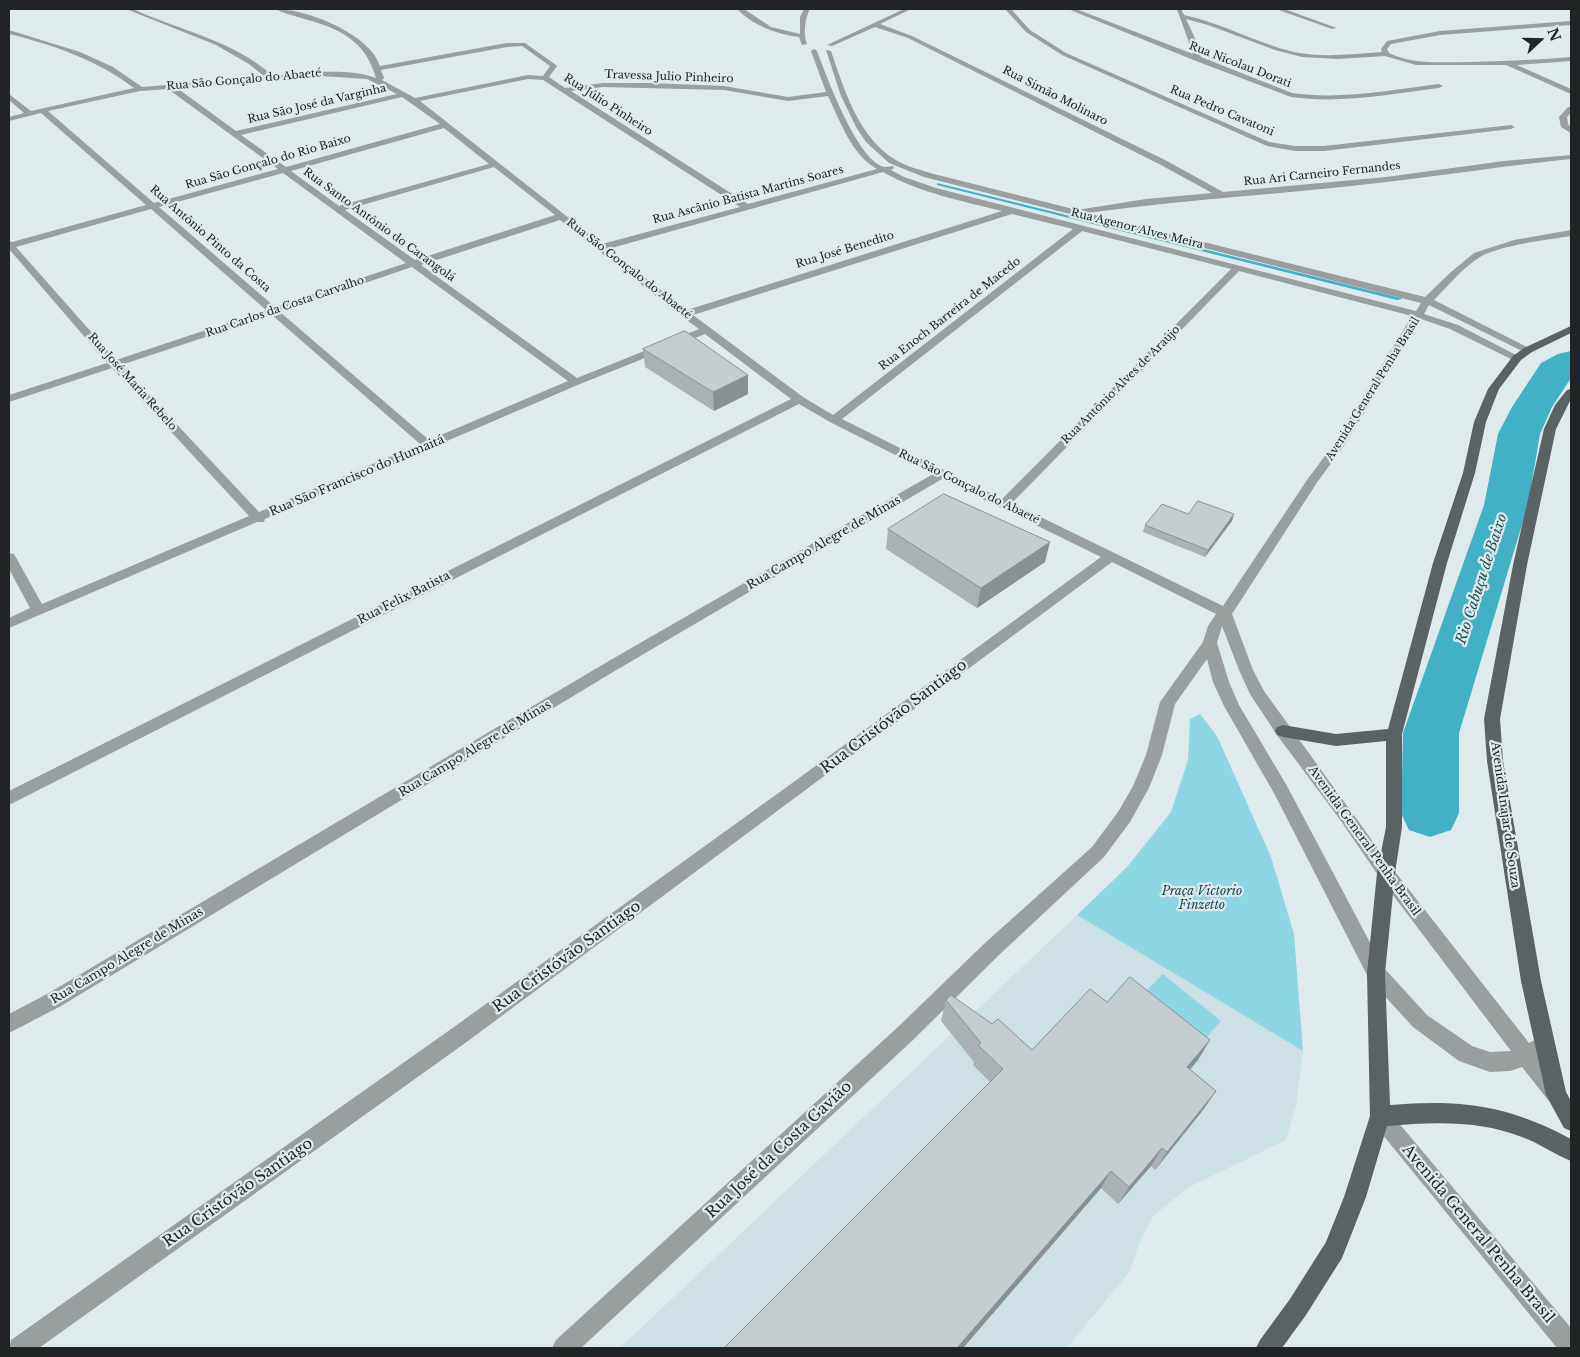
<!DOCTYPE html>
<html>
<head>
<meta charset="utf-8">
<style>
  body { margin:0 }
  #map { position:relative; width:1580px; height:1357px; overflow:hidden; background:#dfeaec; font-family:"Libre Baskerville",serif }
  canvas { display:block }
  .frame { position:absolute; inset:0; border:10px solid #202425; pointer-events:none }
  .north { position:absolute; left:1515px; top:15px; width:50px; height:50px; -webkit-text-stroke:4px #dfeaec; paint-order:stroke; rotate:69deg; font-size:14px; font-weight:700; line-height:20px; text-align:center; color:#202425 }
  .north::after { content:''; display:block; margin:auto; width:18px; height:22px; background:#202425; clip-path:polygon(50% 0,100% 100%,50% 72%,0 100%) }
</style>
</head>
<body>
<div id="map">
<canvas width="1580" height="1357"></canvas>
<div class="frame"></div>
<div class="north">N</div>
</div>
<script>
const context = document.querySelector('canvas').getContext('2d');
context.lineJoin = 'round';
function paint(path, color) { context.fillStyle = color; context.fill(path, 'evenodd'); }
function trace(path, color, width, dash) { context.strokeStyle = color; context.lineWidth = width; context.lineCap = dash ? 'butt' : 'round'; context.setLineDash(dash || []); context.stroke(path); }
function write(font, color, halo, rows, align = 'center') {
  context.font = font + ' "Libre Baskerville",serif'; context.lineWidth = 4.5; context.setLineDash([]); context.textBaseline = 'middle'; context.strokeStyle = halo; context.fillStyle = color; for (const [text, x, y, turn = 0] of rows) {
    context.save(); context.translate(x, y); context.rotate((+turn || 0) * Math.PI / 180); context.textAlign = isNaN(turn) ? turn : align; if (halo) context.strokeText(text, 0, 0); context.fillText(text, 0, 0); context.restore();
  }
}
paint(new Path2D(`
  M1077,915L1303,1051L1296,1105L1286,1140L1189,1187L1153,1216L1139,1243L1130,1271L1067,1348H620Z`), '#cce0e5');
paint(new Path2D(`
  M1200,714L1217,736L1271,857L1294,934L1303,1051L1077,915L1127,867L1171,812L1188,760L1190,719Z
  M1163,974L1221,1021L1198,1047L1139,998Z`), '#8fd6e5');
paint(new Path2D(`
  M937,183L1401,298L1402,299L1397,300L937,185Z`), '#43b1c5');
paint(new Path2D(`
  M1571,351V378L1552,407L1540,434L1528,505L1459,733V813L1451,830L1430,837L1409,830L1401,813L1403,733L1484,505L1498,434L1512,407L1541,363L1558,354Z`), '#43b1c5');
paint(new Path2D(`
  M126,9H133C181,31 233,40 273,76C302,73 349,67 376,78C365,39 338,28 301,18C293,15 282,13 276,9C307,9 370,34 380,66L507,43H525L556,65L557,66L549,77L565,88L603,83H650L724,86L788,97L826,92L811,51L814,49L817,51C826,75 858,163 885,167C888,167 890,166 893,166L894,168L891,170L904,177L936,188L1416,311L1421,303L924,177L889,163L866,142L856,127L841,96L826,50L831,51C844,89 858,136 894,159C905,166 918,169 930,173L1077,210L1146,199L1212,193L1161,165L908,38L875,27L832,46L827,45L904,9H911L880,24L912,36L1167,161L1223,192L1386,177L1504,161L1571,155V159C1509,165 1448,175 1386,182C1287,194 1187,199 1087,213L1425,297L1451,272L1474,253L1514,240L1571,230V236C1546,240 1501,245 1480,257C1462,268 1448,286 1434,300L1533,350L1532,352H1524L1429,305L1424,314L1458,325L1522,358L1521,360H1513L1450,329L1421,319L1344,446L1318,481L1232,614L1253,670L1264,691L1392,868L1529,1043L1545,1035L1552,1037L1555,1044L1552,1051L1541,1058L1562,1086L1565,1093L1562,1100L1555,1103L1548,1100L1522,1067L1510,1071L1490,1072L1459,1061L1413,1027L1369,979L1275,795L1224,706L1213,682L1207,659L1175,704L1162,755L1149,788L1130,822L1104,857L999,955L913,1040L581,1348H552L556,1340L899,1026L985,943L1092,847L1118,812L1133,786L1146,755L1160,702L1203,642L1208,626L1216,614L1112,562L468,1041L39,1348H9L11,1340L454,1027L795,781L1101,557L942,479L613,672L61,1006L9,1033V1014L47,994L602,665L933,474L830,422L799,404L9,805V791L791,399L705,334L580,384L265,519L264,522H257L9,628V618L30,608L9,569V553L14,554L42,604L249,516L112,368L9,402V395L107,363L9,249V241L12,242L146,205L41,113L9,121V117L24,113L9,100V94L31,111L134,88C97,60 54,45 9,34V30L80,52L113,67L142,87L265,77L249,64L216,45ZM522,46L550,66L543,76L528,75L415,98L382,80L384,78L381,70L507,47ZM321,76L367,79L397,94L236,131L177,88ZM528,79L543,80L740,207L602,244L420,101ZM603,87L724,90L788,101L828,96C841,123 851,154 877,169L748,204L571,91ZM168,89L278,169L154,203L48,111L140,91ZM402,97L440,124L286,167L241,135ZM444,128L489,164L339,206L291,171ZM494,167L555,215L415,260L345,210ZM883,172C919,193 963,201 1002,211L687,310L608,249ZM283,173L406,263L275,307L159,207ZM151,209L266,310L116,360L16,247ZM1012,214L1073,229L833,415L803,397L693,315ZM560,220L681,316L699,329L577,378L421,265ZM1082,231L1231,269L1002,499L842,419ZM412,267L568,381L429,440L280,312ZM1239,271L1412,316L1333,445L1307,480L1223,606L1012,503ZM272,315L420,444L259,512L121,365ZM1222,626L1239,670L1250,694L1277,735L1341,821L1380,878L1511,1051L1490,1052L1472,1046L1427,1015L1383,967L1287,786L1239,705L1229,682L1217,643Z
  M737,9H744L771,27L800,34V17L804,9H810C805,17 803,35 807,44L802,45L799,37C776,34 754,26 737,9Z
  M1005,9H1011L1030,30L1066,53L1269,142L1295,146H1324L1511,125L1515,127L1511,129L1324,151H1295L1267,146L1062,55L1026,32Z
  M1068,9H1076L1193,54L1177,9H1181L1184,15C1222,23 1256,43 1294,52C1323,58 1353,54 1382,52L1381,49L1387,41L1440,31L1571,21V25L1440,35L1391,44L1387,49L1389,53C1413,65 1443,62 1470,62C1504,61 1537,60 1571,57V61L1517,65L1571,89V94L1506,65H1416L1385,56L1338,59L1302,57L1275,50L1208,25L1186,19L1194,36L1201,57L1292,93C1341,100 1390,90 1439,84L1443,86L1439,88C1390,94 1341,104 1291,97L1196,61Z
  M1276,9H1284L1337,28L1332,29Z
  M1568,107H1571V113L1567,117L1568,124L1571,127V133L1561,127L1559,117Z
  M1380,1106L1387,1109L1571,1328V1348H1557L1373,1123L1370,1116L1373,1109Z`), '#999e9f');
paint(new Path2D(`
  M1571,326V333L1532,352L1521,360L1499,389L1486,422L1475,473L1447,563L1402,734V827L1395,873L1385,973L1390,1105C1461,1099 1508,1105 1571,1139V1161C1554,1154 1539,1143 1522,1137C1479,1120 1433,1122 1387,1126L1366,1197L1342,1258L1306,1315L1282,1348H1256L1260,1340L1290,1299L1326,1242L1344,1197L1370,1116L1367,973L1377,873L1386,827V741L1336,746L1283,737L1277,735L1275,731L1277,727L1283,725L1336,734L1388,729L1433,563L1463,473L1474,422L1488,389L1513,356L1524,348Z
  M1571,389V399L1556,429L1527,565L1500,719L1503,761L1541,981L1566,1092L1571,1101V1131L1564,1128L1546,1095L1521,981L1487,761L1484,719L1513,565L1544,429L1555,405L1567,390Z`), '#5a6263');
paint(new Path2D(`
  M643,349L748,375V394L714,411L645,367Z
  M1188,514H1234L1232,521L1205,557L1143,532L1145,525Z
  M888,529L1045,562L977,608L886,549Z
  M946,1000L992,1024L1032,1050L1107,1002L1198,1060L1190,1069L1216,1091L1203,1110L1155,1170L1151,1166L1118,1204L1101,1188L963,1348H724L990,1082L973,1065L974,1062L941,1021Z`), '#a9b1b4');
paint(new Path2D(`
  M748,375V394L714,411L713,392Z
  M1234,514L1232,521L1205,557L1208,550Z
  M1050,542L1045,562L977,608L981,588Z
  M1210,1040L1198,1060L1175,1087L1187,1067Z
  M1216,1091L1203,1110L1155,1170L1167,1152Z
  M1162,1148L1151,1166L1118,1204L1129,1187Z
  M1111,1171L1101,1188L963,1348H957Z`), '#899092');
const building = new Path2D(`
  M685,331L748,375L713,392L643,349Z
  M944,494L1050,542L981,588L888,529Z
  M1198,501L1234,514L1208,550L1145,525L1162,504L1188,514Z
  M1130,977L1210,1040L1187,1067L1216,1091L1167,1152L1162,1148L1129,1187L1111,1171L957,1348H724L1003,1069L978,1045L981,1043L946,1000L951,995L992,1024L998,1019L1032,1050L1090,989L1107,1002Z`);
paint(building, '#c4ced1');
trace(building, '#899092', 1);
write('11px', '#202425', '#dfeaec', [
  ["Rua Nicolau Dorati",1240,65,21],
  ["Travessa Julio Pinheiro",669,77,2],
  ["Rua São Gonçalo do Abaeté",244,80,-5],
  ["Rua Simão Molinaro",1055,96,27],
  ["Rua São José da Varginha",317,104,-13],
  ["Rua Júlio Pinheiro",608,105,33],
  ["Rua Pedro Cavatoni",1222,111,23],
  ["Rua São Gonçalo do Rio Baixo",268,162,-16],
  ["Rua Ari Carneiro Fernandes",1322,174,-6],
  ["Rua Ascânio Batista Martins Soares",748,195,-15],
  ["Rua Santo Antônio do Carangolá",379,225,36],
  ["Rua Agenor Alves Meira",1137,229,14],
  ["Rua Antônio Pinto da Costa",210,239,41],
  ["Rua José Benedito",845,250,-17],
  ["Rua São Gonçalo do Abaeté",629,269,38],
  ["Rua Carlos da Costa Carvalho",285,307,-19],
  ["Rua Enoch Barreira de Macedo",950,314,-38],
  ["Rua José Maria Rebelo",132,382,48],
  ["Rua Antônio Alves de Araújo",1121,385,-45],
  ["Avenida General Penha Brasil",1373,389,-58],
  ["Rua São Gonçalo do Abaeté",969,487,26]
]);
write('12px', '#202425', '#dfeaec', [
  ["Rua São Francisco do Humaitá",357,476,-23],
  ["Rua Campo Alegre de Minas",824,543,-30],
  ["Rua Felix Batista",404,598,-27],
  ["Rua Campo Alegre de Minas",475,749,-31],
  ["Avenida Inajar de Souza",1505,815,82],
  ["Avenida General Penha Brasil",1364,841,54],
  ["Rua Campo Alegre de Minas",127,956,-31]
]);
write('italic 12px', '#15464e', '#dfeaec', [
  ["Praça Victorio",1202,892],
  ["Finzetto",1202,906]
]);
write('italic 14px', '#215059', '#dfeaec', [
  ["Rio Cabuçu de Baixo",1482,579,-72]
]);
write('15px', '#202425', '#dfeaec', [
  ["Rua Cristóvão Santiago",894,717,-37],
  ["Rua Cristóvão Santiago",567,957,-36],
  ["Rua José da Costa Gavião",779,1150,-43],
  ["Rua Cristóvão Santiago",238,1193,-35],
  ["Avenida General Penha Brasil",1478,1234,50]
]);
</script>
</body>
</html>
